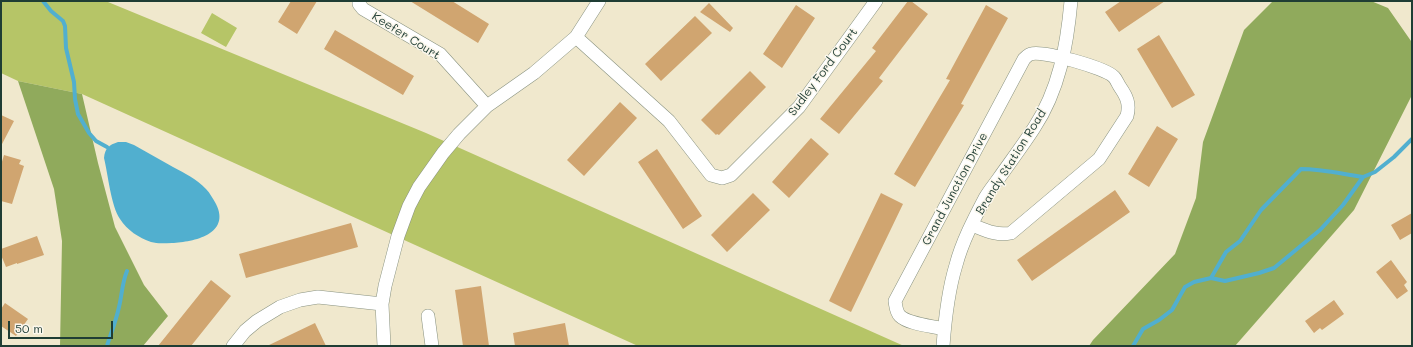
<!DOCTYPE html>
<html>
<head>
<meta charset="utf-8">
<style>
  body { margin:0 }
  #map { position:relative; width:1413px; height:347px; overflow:hidden; background:#f0e8cd; font-family:Mali,sans-serif }
  canvas { display:block }
  .frame { position:absolute; inset:0; border:2px solid #1f3d34; pointer-events:none }
  .scale { position:absolute; left:8px; top:321px; width:105px; height:18px; box-sizing:border-box; border:2px solid #1f3d34; border-top:0; padding-left:5px; font-size:12px; line-height:14px; white-space:nowrap; color:#1f3d34; -webkit-text-stroke:3px #fbf7ec; paint-order:stroke }
</style>
</head>
<body>
<div id="map">
<canvas width="1413" height="347"></canvas>
<div class="frame"></div>
<div class="scale">50 m</div>
</div>
<script>
const context = document.querySelector('canvas').getContext('2d');
context.lineJoin = 'round';
function paint(path, color) { context.fillStyle = color; context.fill(path, 'evenodd'); }
function trace(path, color, width, dash) { context.strokeStyle = color; context.lineWidth = width; context.lineCap = dash ? 'butt' : 'round'; context.setLineDash(dash || []); context.stroke(path); }
function write(font, color, halo, rows, align = 'center') {
  context.font = font + ' Mali,sans-serif'; context.lineWidth = 3; context.setLineDash([]); context.textBaseline = 'middle'; context.strokeStyle = halo; context.fillStyle = color; for (const [text, x, y, turn = 0] of rows) {
    context.save(); context.translate(x, y); context.rotate((+turn || 0) * Math.PI / 180); context.textAlign = isNaN(turn) ? turn : align; if (halo) context.strokeText(text, 0, 0); context.fillText(text, 0, 0); context.restore();
  }
}
paint(new Path2D(`
  M1,1L108,2L426,133L904,346H638L82,94L18,81L1,73Z
  M212,13L237,28L226,47L201,33Z`), '#b6c567');
paint(new Path2D(`
  M1273,1H1371L1388,8L1411,41L1412,46V95L1354,210L1235,346H1089L1093,340L1175,254L1196,198L1203,142L1244,30Z
  M18,81L82,94L98,163L115,227L144,285L168,316L143,346H60L62,241L54,189Z`), '#90aa5c');
paint(new Path2D(`
  M118,142H126L134,145C147,152 160,160 173,167C184,173 197,179 206,189C210,193 213,199 216,204C231,234 194,242 172,243C165,243 158,244 151,242C139,238 127,230 120,219C111,206 108,174 104,158C105,148 109,145 118,142Z`), '#51afcf');
trace(new Path2D(`
  M43,1L51,11L63,21L65,26L66,48L74,82L75,99L78,114L89,133L96,141L107,147
  M1211,278L1226,252L1240,241L1261,210L1301,169C1322,169 1342,174 1363,177
  M107,346C111,333 116,321 119,307C122,295 122,283 127,271
  M1133,346L1143,329L1159,320L1172,310L1185,287L1194,282L1211,278L1225,281L1259,273L1274,268L1320,230L1343,205L1363,177L1375,172L1394,157L1412,139`), '#51afcf', 4);
paint(new Path2D(`
  M291,1H317L297,34L278,22Z
  M410,1H452L489,24L478,43Z
  M908,1H911L928,14L879,78L883,81L839,134L820,119L876,51L872,48Z
  M1121,1H1165L1119,32L1105,12Z
  M709,3L733,28L730,32L700,12Z
  M796,5L815,18L782,68L763,54Z
  M986,5L1008,18L961,104L964,105L915,187L894,174L950,80L946,79Z
  M695,16L712,33L661,81L645,64Z
  M335,30L414,76L403,95L324,49Z
  M1159,35L1195,95L1172,108L1137,49Z
  M750,71L766,87L719,135L717,134L716,135L701,120Z
  M620,102L637,118L584,176L567,160Z
  M1,115L14,121L1,146Z
  M1157,126L1178,139L1149,187L1128,174Z
  M811,138L829,154L789,198L772,182Z
  M657,149L702,216L683,229L638,162Z
  M4,155L21,160L19,164L24,166L12,204L1,201V165Z
  M1115,190L1130,212L1032,281L1017,260Z
  M753,193L770,210L727,252L711,235Z
  M881,193L903,204L851,312L829,301Z
  M1412,213V233L1400,240L1391,225Z
  M351,223L358,247L246,278L239,254Z
  M37,236L44,255L17,264V263L6,267L1,255V249Z
  M1391,260L1407,282L1404,285L1408,291L1397,299L1376,272Z
  M211,280L231,296L191,346H158Z
  M481,286L489,346H463L455,290Z
  M1334,300L1344,314L1322,330L1320,328L1314,333L1305,321Z
  M5,303L28,319L16,336L1,326V309Z
  M315,323L326,346H267Z
  M565,323L569,346H515L513,333Z`), '#d0a570');
const street = new Path2D(`
  M359,1V4L363,9L440,54L487,106
  M576,37L669,121L711,175L722,178L731,175L799,107L876,1
  M428,316L432,346
  M944,329C933,326 908,324 900,316C896,312 896,307 895,301L1024,59C1026,57 1029,54 1031,54C1042,50 1106,68 1114,77C1116,79 1118,84 1120,87C1127,97 1130,104 1127,116L1099,159L1011,233C996,236 985,230 972,225
  M233,346L245,331L257,321L280,307L300,300L318,297L382,304
  M384,346L382,304L385,286L398,236L409,206L419,187L443,153L459,134L487,106L534,73L576,37L599,1
  M943,346C945,319 948,291 956,265C962,242 974,219 985,198C989,191 994,185 999,178C1011,161 1023,145 1034,128C1059,90 1067,46 1071,1`);
trace(street, '#889280', 14);
trace(street, '#fff', 13);
write('12px', '#1f3d34', '#fbf7ec', [
  ["Keefer Court",406,36,32],
  ["Sudley Ford Court",823,72,-53],
  ["Brandy Station Road",1011,162,-58],
  ["Grand Junction Drive",955,189,-62]
]);
</script>
</body>
</html>
